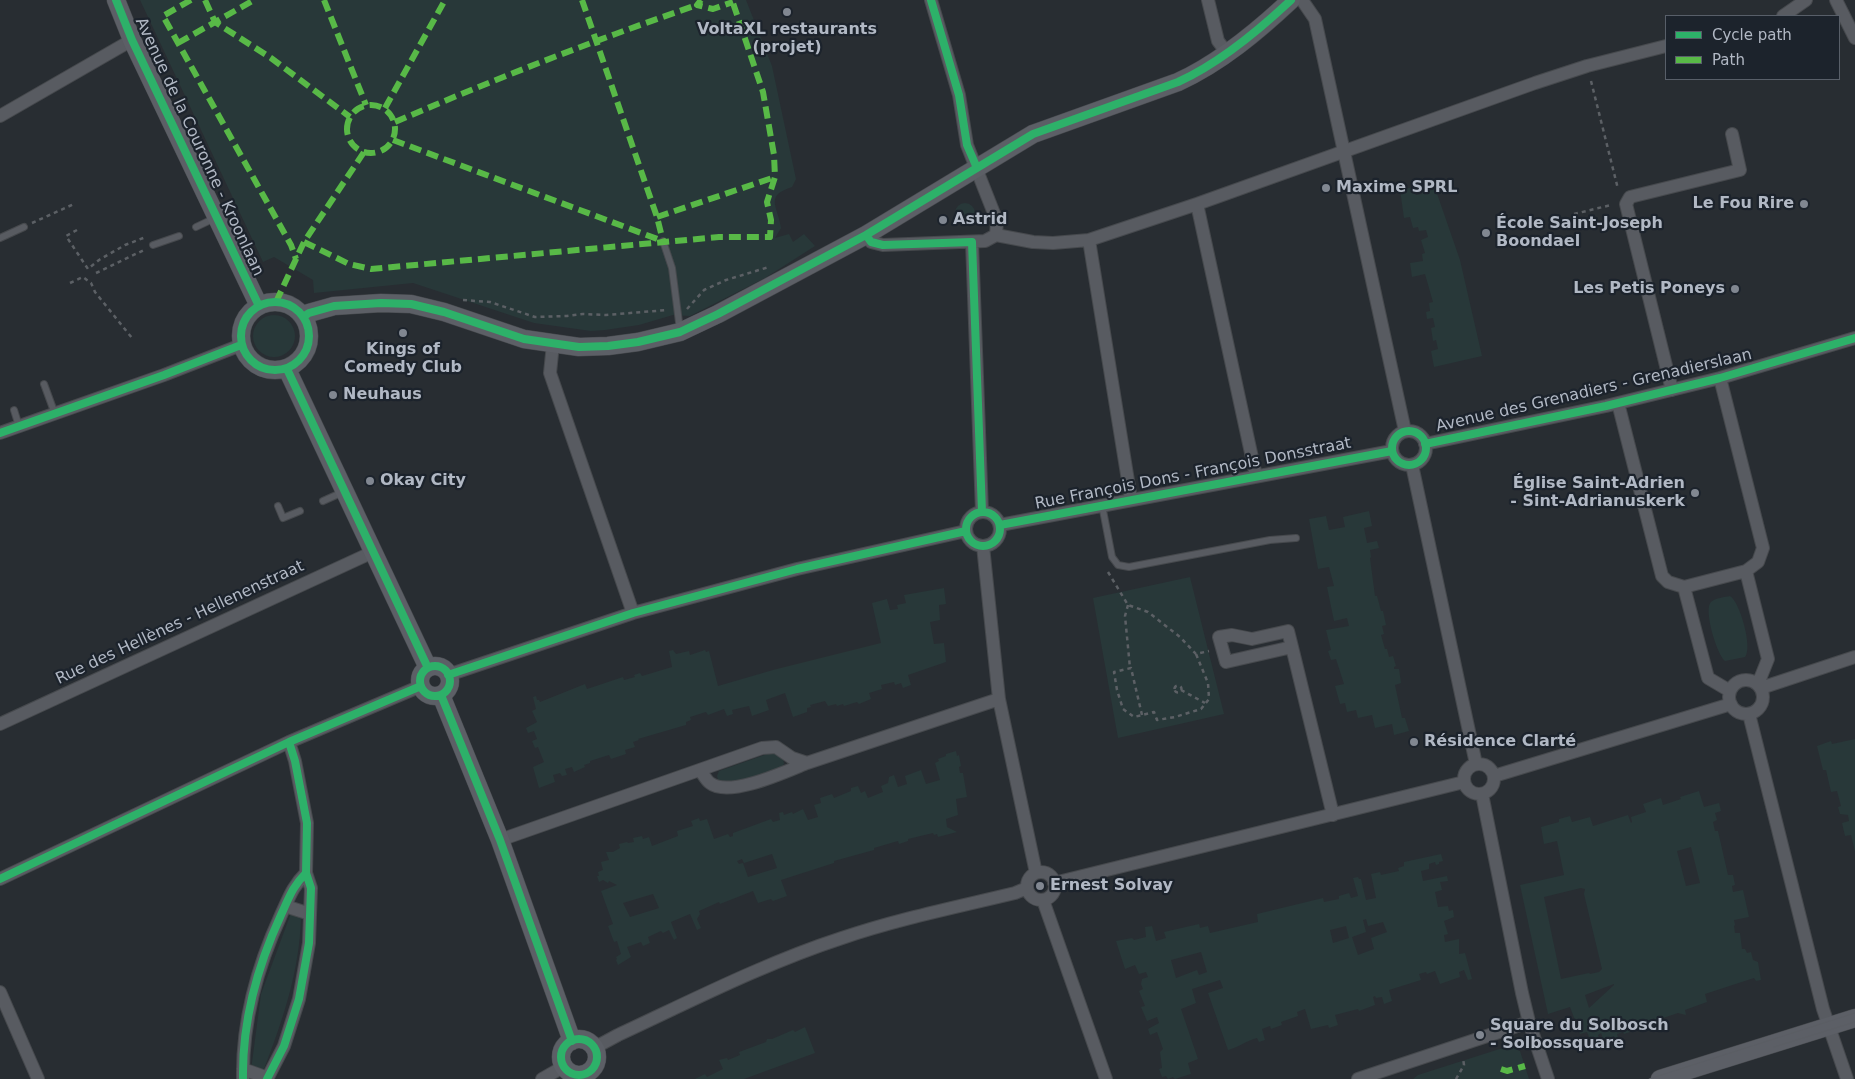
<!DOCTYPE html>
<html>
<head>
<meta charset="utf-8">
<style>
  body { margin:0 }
  #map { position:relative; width:1855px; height:1079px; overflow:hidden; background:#282d32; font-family:"DejaVu Sans",sans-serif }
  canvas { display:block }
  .legend { position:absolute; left:1665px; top:15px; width:175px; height:65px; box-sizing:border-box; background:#1c232c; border:1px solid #585f69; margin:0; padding:6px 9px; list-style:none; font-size:15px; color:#b1b8c4 }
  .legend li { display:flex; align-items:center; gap:10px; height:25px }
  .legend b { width:25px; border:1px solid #585f69 }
</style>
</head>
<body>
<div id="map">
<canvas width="1855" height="1079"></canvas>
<ul class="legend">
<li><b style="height:6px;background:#2db169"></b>Cycle path</li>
<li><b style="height:6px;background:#58b947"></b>Path</li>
</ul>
</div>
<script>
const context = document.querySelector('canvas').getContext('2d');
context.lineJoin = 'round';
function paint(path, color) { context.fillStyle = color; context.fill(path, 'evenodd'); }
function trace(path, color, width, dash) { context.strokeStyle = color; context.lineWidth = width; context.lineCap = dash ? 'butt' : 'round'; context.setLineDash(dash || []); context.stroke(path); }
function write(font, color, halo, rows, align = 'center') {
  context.font = font + ' "DejaVu Sans",sans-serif'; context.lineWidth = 4.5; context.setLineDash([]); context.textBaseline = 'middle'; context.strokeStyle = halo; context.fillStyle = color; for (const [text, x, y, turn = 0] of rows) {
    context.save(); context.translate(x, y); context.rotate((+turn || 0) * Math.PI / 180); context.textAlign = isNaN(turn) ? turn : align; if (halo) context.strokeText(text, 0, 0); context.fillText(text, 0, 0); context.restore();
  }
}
paint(new Path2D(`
  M140,0H746L772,66L796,179L792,187C764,196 778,206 781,228L775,238L789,234L793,242L804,234L815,246L765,278L690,316L673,315L639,325L605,330L591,331L534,323L413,283L314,293L313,280L274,257L263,262Z
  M1433,182L1460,260L1482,356L1434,367L1431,351L1438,349L1436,340L1433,341L1431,328L1435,327L1433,318L1427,319L1426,312L1430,311L1429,303L1433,302L1425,274L1412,277L1410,263L1423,261L1422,254L1425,253L1421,240L1428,237L1426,230L1419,231L1418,227L1413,228L1410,217L1404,218L1400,190L1413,187L1416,195L1422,194L1419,186Z
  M955 213a10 10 0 1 1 20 0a10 10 0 1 1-20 0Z
  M253 336a21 21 0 1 1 42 0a21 21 0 1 1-42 0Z
  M1369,511L1372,526L1364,528L1367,543L1377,541L1379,548L1370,550L1371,557L1370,558L1375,596H1377L1381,611H1383L1386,625L1382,626L1384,634L1381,635L1385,649H1387L1389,657L1393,656L1396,666L1394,667V669H1399L1401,683L1395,685L1402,718H1405L1409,731L1394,735L1392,724L1375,728L1372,715L1358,718L1356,710L1347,712L1345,703L1340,704L1335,686L1344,684L1336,659L1331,660L1328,651L1331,650L1326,630L1349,626L1347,618L1334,621L1327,587L1334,586L1329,567L1318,569L1309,519L1326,516L1329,530L1345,527L1343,517Z
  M1190,577L1224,714L1118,738L1093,598Z
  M944,588L946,604L939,605L940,620L930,622L934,644L944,643L946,662L908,675L911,685L903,688L901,683L895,685L894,682L881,685L882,689L869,693L871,699L859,704L857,702L844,706L843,704L837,706L836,704L828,706L825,701L810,705L811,707L807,708V712L793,717L785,693L766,700L769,710L752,716L749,706L732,710L733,714L727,716L724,709L708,715L706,712L690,717L691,720L686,722V725L638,739L639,740L633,742L635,747L625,750L626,754L611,759L609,755L590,761V763L584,765L585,767L574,772L572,767L565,769L567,775L562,776L560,773L553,775L555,782L539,788L533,767L544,762L538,747L535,748L532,741L537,739L534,731L528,733L526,728L537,722L532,711L536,709L533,697L536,696L537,700H539L540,702L585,684L587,689L623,677L624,680L635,677L634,675L640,673L642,676L672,667L669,651L673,650L676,654L689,651L690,655L705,650L706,652L709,651L718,686L773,670L881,643L872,603L887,599L890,610L898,609L897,605L906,603L904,595Z
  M1730,596C1740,602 1753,648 1745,657L1725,661C1717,655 1703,609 1711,602C1715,598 1725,597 1730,596Z
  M1855,739V852L1851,835L1845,836L1842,823L1849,821L1848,815L1840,814L1838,807L1841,806L1837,791L1831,792L1826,770H1823L1817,746L1831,741L1832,744Z
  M956,751L957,756L959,755L961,766L959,767L960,773H963L967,797L956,799L958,815L946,819L947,827L957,832L938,837L937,834L934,835L933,833L908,839V841L899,844L898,841L874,848V850L834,861V863L781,880L787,896L773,901L771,899L758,903L753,891L720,904L719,902L699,911L700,914L697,919L701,928L697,930L690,914L671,922L677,938L674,940L669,930L663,933L661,931L648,937L650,943L643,946L641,942L627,947L631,957L618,965L616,960L617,959L616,957L621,954L617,941L614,942L608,926L613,924L601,891L617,885L609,881L608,883L603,880L599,882L597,876H599L598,872L603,870L601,862L609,860L606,852H613L620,848L619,844L627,842L628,843L634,842L633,838L642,836L643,839L649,837L652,846L678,836L677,831L693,826L691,821L699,818L700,821L707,819L714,839L728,834L730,837L733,836V833L771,819L773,822L780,820L779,813L783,812L784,815L792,812L793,814L803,809L808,820L818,817L814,805L821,803L820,798L832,794L834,798L851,791V788L858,786L861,793L865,791L868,798L883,792L881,786L888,783L889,777L894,775L898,787L907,784L905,776L921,770L926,784L940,780L935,763L939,761L938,759L946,756V754ZM772,854L777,868L748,877L743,863L739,864L737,861L742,859L744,863ZM653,894L659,908L630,917L623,903Z
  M770,753H775L783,758L784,764L780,769L730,785L718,780L717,776L719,771Z
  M1699,791L1704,807L1719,803L1721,811L1715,813L1717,820L1713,822L1715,831H1718L1728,875H1733L1735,885L1732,886L1733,892L1743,890L1749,917L1734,920L1735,925L1734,926L1735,933H1740L1742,949H1745L1747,953L1751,952L1753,960L1758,962L1761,980L1756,981L1754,978L1705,994L1707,1002L1685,1010L1686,1015L1678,1013L1663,1018L1658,1024L1644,1028L1643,1025L1630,1030V1032L1624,1034L1623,1032L1617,1034L1620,1046L1613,1048L1610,1039L1604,1041L1601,1033L1598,1035L1601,1043L1598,1044L1599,1047L1587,1050L1586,1048L1581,1050L1579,1044L1590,1039L1587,1032L1580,1034L1570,1007L1548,1014L1520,885L1564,875L1557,841L1544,844L1541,827L1559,822V819L1570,816L1572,822L1590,817L1593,826L1628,815L1631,823L1632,822L1631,817L1646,812L1643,804L1661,798L1663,805L1681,799L1680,797ZM1691,847L1700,883L1686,886L1677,851ZM1581,888L1585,889L1584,894L1602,969L1599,972L1590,974L1589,973L1561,979L1544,897ZM1614,984V985L1589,1008L1585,995Z
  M1441,854L1443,861L1439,862V864L1436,865L1435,862L1429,864V869L1421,871L1423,881L1447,876L1448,881L1440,882L1442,890L1435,892L1438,907L1448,906L1449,911L1453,910L1454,917L1444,921L1448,934L1444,935L1445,942L1459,939V954L1465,953L1472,979L1468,980L1464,970L1459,972L1460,977L1440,984L1435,971L1427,974L1426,972L1419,974L1421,980L1389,990L1392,1001L1384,1004L1382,997L1376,998L1375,996L1373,997L1375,1005L1359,1011L1358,1009L1335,1015L1338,1025L1329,1028L1328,1025L1311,1029L1305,1009L1297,1012L1298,1016L1281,1022L1282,1025L1271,1029L1270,1026L1262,1029L1265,1040L1259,1042L1257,1038C1246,1041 1239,1047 1228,1050L1208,993L1223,988L1220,980L1192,989L1196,1003L1181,1009L1198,1059L1188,1063L1191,1074L1175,1079L1173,1077L1168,1079L1166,1076L1162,1077L1159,1069L1162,1068L1160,1052L1163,1049L1157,1032L1150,1035L1148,1029L1159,1023L1157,1017L1147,1021L1141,1007L1145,1006L1139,991L1143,989L1141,984L1142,979L1148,977L1146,972L1139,974L1135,965L1125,969L1116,941L1132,938L1134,940L1146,937L1145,927L1152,926L1156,941L1166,938L1164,932L1199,924L1200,928L1208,926L1210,933L1258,922L1257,914L1323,898L1324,902L1339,899V896L1349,893L1351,898L1358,896L1353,878L1358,877L1359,879H1361L1366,900L1376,898L1371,874L1380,872L1381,875L1399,871L1398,868L1404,866V862ZM1366,919L1368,926L1383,922L1387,932L1371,938L1374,949L1358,955L1352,937L1366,932L1363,920ZM1346,926L1349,938L1333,943L1330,930ZM1201,952L1207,972L1199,975L1197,970L1176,978L1171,960Z
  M291,913L301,916C300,971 282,1023 262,1074L251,1070L261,994Z
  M805,1027L815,1053L744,1079H695L705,1074L707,1077L723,1069L719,1060L727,1058L728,1060L740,1055L739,1052L766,1042L767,1039H772L793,1030L795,1032Z
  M1509,1046L1520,1051L1529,1079H1413L1418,1075Z`), '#283839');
const lane = new Path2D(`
  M196,227L215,218
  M0,238L24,227
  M663,241L672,268L680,330
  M153,245L179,236
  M44,384L55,414
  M14,410L19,426
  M323,501L343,492
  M1102,505L1112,557L1118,565L1129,567L1270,540L1296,538
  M278,506L283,518L300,511`);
const street = new Path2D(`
  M931,0L959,95L967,145L997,221L996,235
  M1208,0L1218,41L1227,53
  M1302,0L1315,19L1405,431
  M1836,0L1855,38
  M1783,16L1806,0
  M0,116L132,40
  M1197,204L1256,476
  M866,235L871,242L883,245L985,241L996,235L1033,242L1053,243L1089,240L1197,204L1535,83L1587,66L1666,46
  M1089,240L1131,499
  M972,242L982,512
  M553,344L550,373L633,613
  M1672,390L1626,204L1630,197L1740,170L1732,134
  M1618,403L1662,576L1668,582L1684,587L1746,571L1758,562L1763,548L1720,378
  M1392 448a17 17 0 1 1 34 0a17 17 0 1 1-34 0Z
  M0,433L164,375L241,345
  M1425,444L1606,406L1720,378L1855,338
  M1412,465L1476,764
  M966 529a17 17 0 1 1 34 0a17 17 0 1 1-34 0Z
  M1000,525L1392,451
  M983,546L999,699L1036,873
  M1746,571L1768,659L1758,684
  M1684,587L1708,678L1730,691
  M1292,647L1226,662L1219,637L1232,635L1252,639L1288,631L1292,647L1333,815
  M448,675L633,613L797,569L966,531
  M1729 697a17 17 0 1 1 34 0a17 17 0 1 1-34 0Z
  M1761,688L1855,657
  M1749,714L1823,1009L1847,1079
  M0,724L373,552
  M1464 779a15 15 0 1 1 30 0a15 15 0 1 1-30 0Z
  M700,770C703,774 706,780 710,783C729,798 787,771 807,763L999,699
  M1494,776L1731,704
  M1482,794L1522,993L1529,1022L1548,1079
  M500,840L762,748L776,747L792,758L807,763
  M1027 886a14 14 0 1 1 28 0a14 14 0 1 1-28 0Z
  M0,879L289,742L421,686
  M1054,883L1464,782
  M1043,900L1106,1079
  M285,906L310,914
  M0,992L38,1079
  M594,1048L618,1035C691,1001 765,963 842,938C898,919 957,907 1015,893L1027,888
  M243,1069L268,1078
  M243,1079C242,1022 257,967 281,915C289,898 292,887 306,873
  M267,1079L284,1046L299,999L309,943L311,888L306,873L307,823L295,761L289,742
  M542,1079L563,1067
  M1358,1079L1529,1022`);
const secondary = new Path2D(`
  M116,0L132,40L259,306
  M241 336a34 34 0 1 1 68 0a34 34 0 1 1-68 0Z
  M303,317L309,313L334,306L381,303L411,304L444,312L524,339L579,347L608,346L638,342L680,332L718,314L866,235L1033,134L1178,82C1220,63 1258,31 1291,0
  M287,369L428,668
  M420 681a15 15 0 1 1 30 0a15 15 0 1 1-30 0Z
  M441,695L500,840L572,1041
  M561 1057a18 18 0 1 1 36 0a18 18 0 1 1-36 0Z
  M1660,1079L1855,1018`);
trace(lane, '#46494d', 8);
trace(street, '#46494d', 14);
trace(secondary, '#46494d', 19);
trace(new Path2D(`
  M1591,81L1618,189
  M1574,214L1611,205
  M32,223L74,204
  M77,230L66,236L88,269L99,260L125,245L146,237
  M96,273L144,250
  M70,283L83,277L91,283L95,292L132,338
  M463,300L490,302L535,317L567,316L583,314L606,315L667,310
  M687,309L704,290L726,280L769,267
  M1108,572L1128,605L1148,612L1180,637L1196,654L1209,651
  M1128,605L1125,616L1130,668
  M1174.5 689a3.5 3.5 0 1 1 7 0a3.5 3.5 0 1 1-7 0Z
  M1181,690L1205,703
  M1142,715L1131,668L1114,672L1117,690L1123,709L1134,717L1154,712L1157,720L1175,717L1201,709L1209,699L1208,683L1196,654
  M1456,1079L1464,1065L1463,1058`), '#5c6065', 2.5, [4, 4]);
trace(lane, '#585b61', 6);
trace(street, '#585b61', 12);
trace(secondary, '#5c5f66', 18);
trace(new Path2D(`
  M1774,1047L1855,1022
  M1649,1079L1855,1013`), '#5b5e64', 1);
trace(new Path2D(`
  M191,0L163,16L291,245L296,259
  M205,0L215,22L271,58L350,117
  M324,0L366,105
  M582,0L657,217L663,241
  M701,0L697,5L713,9L733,2
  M178,43L254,0
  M347 129a24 24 0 1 1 48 0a24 24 0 1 1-48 0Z
  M385,108L445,0
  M395,122C495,79 595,40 697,5
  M393,140L660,240
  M657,217L775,177
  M304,242L349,264L371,269L719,237H770L771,220L767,202L775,177L774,155L763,92L732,0
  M276,302L304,242L364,152
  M1501,1069L1507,1071L1525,1066`), '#58b947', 6, [12, 6]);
trace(new Path2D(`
  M116,0L132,40L259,306
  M931,0L959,95L967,145L977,168
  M866,235L871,242L883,245L972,242L982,512
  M241 336a34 34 0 1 1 68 0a34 34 0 1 1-68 0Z
  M303,317L309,313L334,306L381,303L411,304L444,312L524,339L579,347L608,346L638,342L680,332L718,314L866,235L1033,134L1178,82C1220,63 1258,31 1291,0
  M287,369L428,668
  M1392 448a17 17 0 1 1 34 0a17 17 0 1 1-34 0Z
  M0,433L164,375L241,345
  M1425,444L1606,406L1720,378L1855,338
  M966 529a17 17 0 1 1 34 0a17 17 0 1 1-34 0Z
  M1000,525L1392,451
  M420 681a15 15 0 1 1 30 0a15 15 0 1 1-30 0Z
  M448,675L633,613L797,569L966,531
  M441,695L500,840L572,1041
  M0,879L289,742L421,686
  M561 1057a18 18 0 1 1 36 0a18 18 0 1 1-36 0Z
  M243,1079C242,1022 257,967 281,915C289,898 292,887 306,873
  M267,1079L284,1046L299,999L309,943L311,888L306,873L307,823L295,761L289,742`), '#2db169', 8);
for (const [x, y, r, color] of [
  [787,12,5,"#818791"],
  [1326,188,5,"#818791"],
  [1804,204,5,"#818791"],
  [943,220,5,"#818791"],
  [1486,233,5,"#818791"],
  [1735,289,5,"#818791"],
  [403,333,5,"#818791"],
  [333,395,5,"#818791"],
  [370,481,5,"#818791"],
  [1695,493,5,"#818791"],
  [1414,742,5,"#818791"],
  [1040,886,5,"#818791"],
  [1480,1035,5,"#818791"]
]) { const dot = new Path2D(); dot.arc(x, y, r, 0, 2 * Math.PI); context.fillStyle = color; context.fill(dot); trace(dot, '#1c232c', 2); }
write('bold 16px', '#b1b8c4', '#1c232c', [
  ["VoltaXL restaurants",787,30,"center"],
  ["(projet)",787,48,"center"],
  ["Maxime SPRL",1336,188],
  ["Le Fou Rire",1794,204,"right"],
  ["Astrid",953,220],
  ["École Saint-Joseph",1496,224],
  ["Boondael",1496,242],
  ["Les Petis Poneys",1725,289,"right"],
  ["Kings of",403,350,"center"],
  ["Comedy Club",403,368,"center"],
  ["Neuhaus",343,395],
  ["Okay City",380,481],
  ["Église Saint-Adrien",1685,484,"right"],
  ["- Sint-Adrianuskerk",1685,502,"right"],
  ["Résidence Clarté",1424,742],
  ["Ernest Solvay",1050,886],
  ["Square du Solbosch",1490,1026],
  ["- Solbossquare",1490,1044]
], 'left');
write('16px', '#b1b8c4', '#1c232c', [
  ["Avenue de la Couronne - Kroonlaan",199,147,65],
  ["Avenue des Grenadiers - Grenadierslaan",1594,391,-13],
  ["Rue François Dons - François Donsstraat",1193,474,-11],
  ["Rue des Hellènes - Hellenenstraat",180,623,-25]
]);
</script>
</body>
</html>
